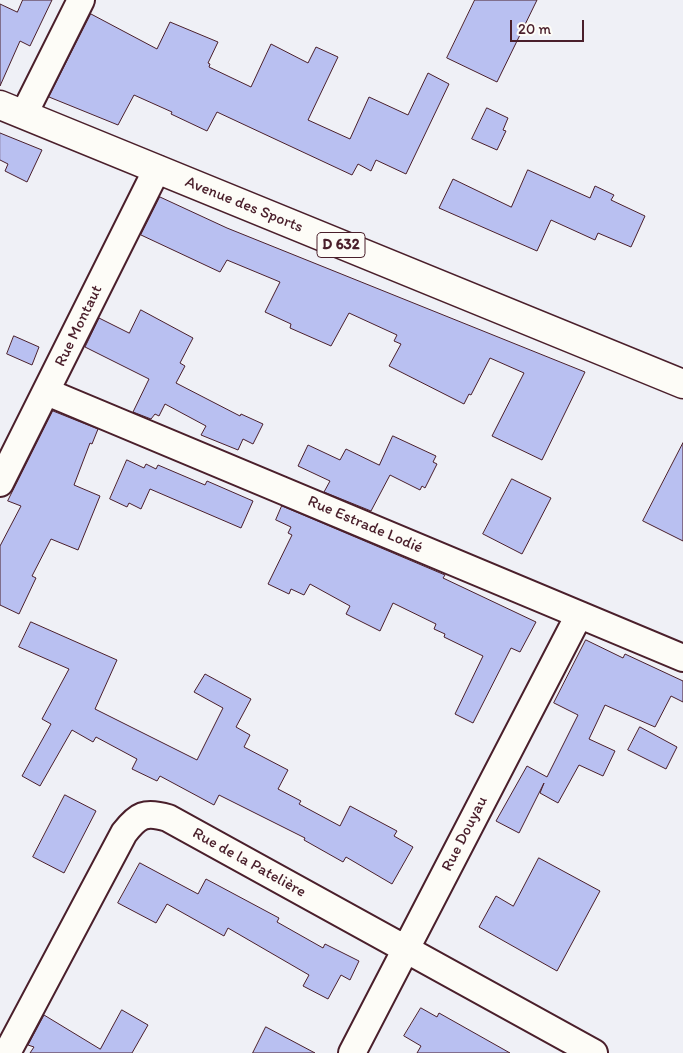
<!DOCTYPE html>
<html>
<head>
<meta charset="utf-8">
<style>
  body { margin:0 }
  #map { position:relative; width:683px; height:1053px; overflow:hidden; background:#eff0f6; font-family:Itim,sans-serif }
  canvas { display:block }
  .scale { position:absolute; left:510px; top:20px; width:74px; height:22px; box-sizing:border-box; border:2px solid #4a1f2b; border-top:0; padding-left:6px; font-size:15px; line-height:18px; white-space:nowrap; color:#4a1f2b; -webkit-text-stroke:4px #fdfcf7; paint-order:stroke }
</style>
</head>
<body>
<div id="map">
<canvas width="683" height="1053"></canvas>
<div class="scale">20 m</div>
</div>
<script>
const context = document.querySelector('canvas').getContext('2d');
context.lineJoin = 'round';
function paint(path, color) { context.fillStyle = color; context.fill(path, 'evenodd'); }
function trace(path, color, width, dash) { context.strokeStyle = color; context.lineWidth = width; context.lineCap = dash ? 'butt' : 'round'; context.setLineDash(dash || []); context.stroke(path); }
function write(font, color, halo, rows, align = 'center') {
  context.font = font + ' Itim,sans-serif'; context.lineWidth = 5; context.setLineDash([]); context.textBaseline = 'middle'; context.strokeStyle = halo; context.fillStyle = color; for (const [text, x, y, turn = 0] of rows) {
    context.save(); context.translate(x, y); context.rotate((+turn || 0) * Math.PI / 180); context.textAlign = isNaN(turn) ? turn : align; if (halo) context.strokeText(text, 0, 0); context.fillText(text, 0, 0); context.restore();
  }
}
const building = new Path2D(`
  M23,0H52L30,46L20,41L0,86V4L17,12Z
  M475,0H537L497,82L447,58Z
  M91,14L157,49L170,22L218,42L208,63L210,64L209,67L251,87L271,44L308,63L316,47L338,57L308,120L350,139L369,97L408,115L428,73L449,84L406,174L376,160L371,171L358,164L352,175L217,112L207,131L171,114L172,112L134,95L118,125L49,97Z
  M487,108L508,118L503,130L506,131L497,150L472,139Z
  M0,133L42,150L27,182L5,171L8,164L0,160Z
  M528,170L590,198L595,186L614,195L611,200L645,216L631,247L598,233L595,240L551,220L537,251L439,208L453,179L511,207Z
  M160,197L227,228L585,372L542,460L492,436L524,373L490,358L471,395L469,394L464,404L389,366L401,344L394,341L397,335L349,313L331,346L290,328L291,324L265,312L280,282L227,260L220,272L141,235Z
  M141,310L193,338L180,363L185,366L176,383L240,416L241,414L263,424L253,444L243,439L238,450L201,435L206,426L165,404L159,416L155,414L151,419L133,412L149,379L85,347L99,318L129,333Z
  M14,336L39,347L32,365L7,354Z
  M53,411L98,429L92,444L90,443L74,485L100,496L78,550L51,539L32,576L36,578L19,614L0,605V546L21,506L8,501Z
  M393,436L436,456L433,462L437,464L425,488L422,486L420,490L390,475L371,511L324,492L330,481L298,466L308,445L340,460L346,449L379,465Z
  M683,443V541L643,521Z
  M127,460L144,468L146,464L156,469L158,465L205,485L207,481L253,501L241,528L150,489L141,509L129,503L127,507L110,499Z
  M512,479L551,498L522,554L483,534Z
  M282,506L445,575L443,578L536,622L520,652L511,648L473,723L455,714L483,656L444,637L445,634L434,629L436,624L393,603L380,631L346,614L350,606L310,584L304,595L291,589L289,594L268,584L292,535L288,533L291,527L276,520Z
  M31,622L117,660L95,709L197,760L223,708L194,692L205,674L251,699L236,727L250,735L244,747L288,770L278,789L301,801L299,804L340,826L350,806L397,831L394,836L413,847L392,884L346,857L343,862L304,840L305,838L219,795L214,805L160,776L157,781L132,769L137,759L96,737L93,742L72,730L40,786L22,776L51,724L42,719L69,669L19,647Z
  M586,640L623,658L625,654L683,681V702L671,696L655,727L605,705L589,739L615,751L603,776L579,765L558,803L540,793L544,783L519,833L496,821L527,766L547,777L578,715L554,703Z
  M640,727L677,747L666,769L628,750Z
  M65,795L96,811L64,873L33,857Z
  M539,858L600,891L557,971L479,927L496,896L513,906Z
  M140,863L198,894L206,879L279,918L277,922L323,948L325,944L359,961L350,980L341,975L328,999L303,986L309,975L228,928L224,936L167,904L156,923L118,903Z
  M421,1008L437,1017L439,1013L510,1053H417L421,1046L404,1036Z
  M122,1010L148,1025L132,1053H30L34,1047L28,1045L44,1015L100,1049Z
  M266,1027L315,1053H253Z`);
paint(building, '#b9c0f1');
trace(building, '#4a1f2b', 1);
const minor = new Path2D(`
  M24,114L81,0
  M47,392L683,658
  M0,483L157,169
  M7,1053L124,833C138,815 145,811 168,818L594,1053
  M352,1053L579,615`);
const major = new Path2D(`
  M0,105L683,384`);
trace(minor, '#4a1f2b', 30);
trace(major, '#4a1f2b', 31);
trace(minor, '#fdfcf7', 26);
trace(major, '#fdfcf7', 28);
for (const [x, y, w] of [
  [341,245,48]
]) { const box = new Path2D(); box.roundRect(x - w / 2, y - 12.5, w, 25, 4); context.fillStyle = '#fdfcf7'; context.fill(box); trace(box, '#4a1f2b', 1); }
write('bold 15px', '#4a1f2b', null, [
  ["D 632",341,245]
]);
write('16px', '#4a1f2b', '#fdfcf7', [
  ["Avenue des Sports",244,205,22],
  ["Rue Montaut",79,326,-64],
  ["Rue Estrade Lodié",365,525,23],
  ["Rue Douyau",465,834,-63],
  ["Rue de la Patelière",249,863,29]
]);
</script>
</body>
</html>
